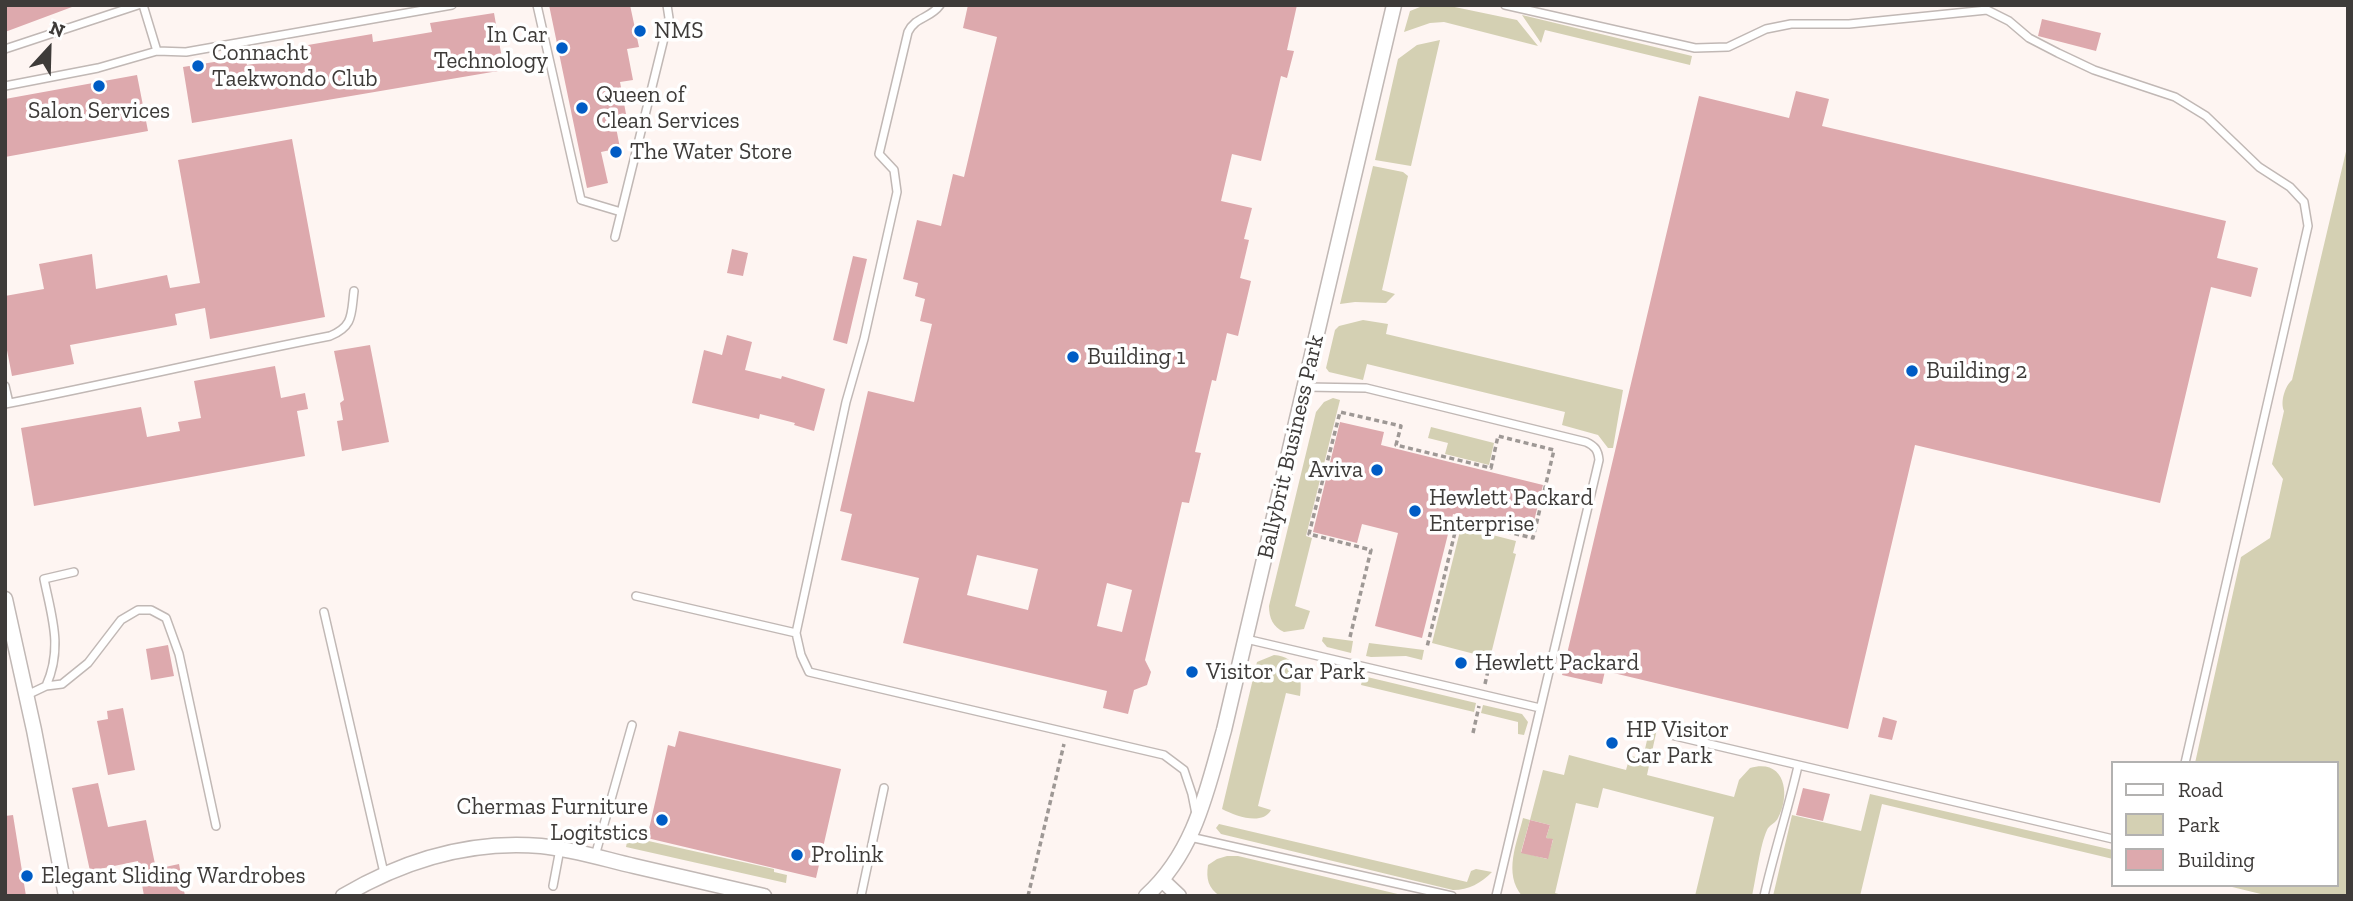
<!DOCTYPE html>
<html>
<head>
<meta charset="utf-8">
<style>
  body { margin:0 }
  #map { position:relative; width:2353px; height:901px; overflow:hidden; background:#fef5f2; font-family:"Zilla Slab",serif }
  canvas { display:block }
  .frame { position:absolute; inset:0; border:7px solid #3e3b39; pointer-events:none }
  .legend { position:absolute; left:2111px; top:761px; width:228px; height:126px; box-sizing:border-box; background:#fff; border:2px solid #b2b1b0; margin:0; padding:9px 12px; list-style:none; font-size:21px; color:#3e3b39 }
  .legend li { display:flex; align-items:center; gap:14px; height:35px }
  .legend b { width:35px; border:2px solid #b2b1b0 }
  .north { position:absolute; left:14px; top:14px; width:70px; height:70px; -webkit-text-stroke:5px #fff; paint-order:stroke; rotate:22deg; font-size:19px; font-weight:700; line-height:28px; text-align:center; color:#3e3b39 }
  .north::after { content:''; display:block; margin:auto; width:24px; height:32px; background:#3e3b39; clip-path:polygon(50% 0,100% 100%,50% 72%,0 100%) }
</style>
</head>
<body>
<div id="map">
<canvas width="2353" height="901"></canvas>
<div class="frame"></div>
<ul class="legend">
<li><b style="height:9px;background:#fff"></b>Road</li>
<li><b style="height:19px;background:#d4d0b3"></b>Park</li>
<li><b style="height:19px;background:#dda9ad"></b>Building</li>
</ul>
<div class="north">N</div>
</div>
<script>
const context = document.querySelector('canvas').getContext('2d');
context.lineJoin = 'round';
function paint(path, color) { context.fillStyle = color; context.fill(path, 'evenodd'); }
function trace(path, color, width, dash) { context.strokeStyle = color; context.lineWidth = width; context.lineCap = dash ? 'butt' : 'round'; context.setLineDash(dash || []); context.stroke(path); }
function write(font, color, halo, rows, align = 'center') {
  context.font = font + ' "Zilla Slab",serif'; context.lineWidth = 7; context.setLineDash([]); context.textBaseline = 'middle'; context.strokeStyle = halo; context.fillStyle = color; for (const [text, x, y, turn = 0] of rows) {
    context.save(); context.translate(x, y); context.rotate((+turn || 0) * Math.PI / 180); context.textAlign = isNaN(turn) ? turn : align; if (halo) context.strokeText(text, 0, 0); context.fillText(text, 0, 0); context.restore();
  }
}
paint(new Path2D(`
  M1425,5H1445L1517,20L1538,46L1444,22L1430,23L1404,32L1410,11Z
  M1522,15L1692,56L1690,65L1545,30L1541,43Z
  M1440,40L1411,166L1375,160L1398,59L1417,45Z
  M2348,143V896H2269L2224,885H2337V763H2195L2241,557L2270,538L2283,479L2272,464L2284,411C2280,402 2285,386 2292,380Z
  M1373,166L1403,172L1408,176L1382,290L1395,294L1386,303L1355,302L1340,304Z
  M1363,320L1388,324L1386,334L1623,390L1613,448H1608L1598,435L1562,425L1565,412L1367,364L1363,380L1329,372L1326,368L1335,330L1339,326Z
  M1333,398L1340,400L1306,536L1312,538L1295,606L1310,611L1304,629L1284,632C1273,627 1269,618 1269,606L1316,412L1324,402Z
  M1431,427L1494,443L1489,465L1445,454L1448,443L1428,438Z
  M1461,527L1516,541L1513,553L1516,554L1490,658L1432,643Z
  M1323,637L1353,641L1351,653L1327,647L1322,641Z
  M1369,643L1424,650L1422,660L1406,656L1371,657L1366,656Z
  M1274,655C1298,657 1303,676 1300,696L1286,693L1258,806L1271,810C1262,826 1236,816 1222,809L1257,662Z
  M1363,676L1476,703L1474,712L1361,685Z
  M1483,705L1522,714L1528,722L1524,735L1518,734V722L1481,713Z
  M1652,718L1655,719L1658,724L1647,775L1734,797L1739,780L1750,768C1785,758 1791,794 1778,818C1776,823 1769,825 1767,830C1760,845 1756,878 1752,896H1695L1714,817L1603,788L1598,808L1576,803L1555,893L1565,896H1522C1503,873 1517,843 1523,818L1530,820L1521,852L1547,859L1553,840L1546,838L1550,825L1530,820L1543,770L1564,775L1569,755L1626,770L1630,756L1643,758Z
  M1870,794L2113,850V859L1882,804L1860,896H1773L1792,815L1861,831Z
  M1219,824L1467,882L1471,871L1476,869L1492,872C1481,883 1469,890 1453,890L1221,834L1216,828Z
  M630,827L646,830L644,840L774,869V872L787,875L786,883L626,847Z
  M1227,856H1238L1406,896H1220C1208,888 1206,879 1208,865L1217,859Z`), '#d4d0b3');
paint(new Path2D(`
  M5,5H72V7L5,32Z
  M549,5H630L639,47L627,49L633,80L620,82L626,114L614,117L620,148L601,152L608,183L587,188Z
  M968,5H1297L1287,50L1294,51L1287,78L1281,76L1261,161L1232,154L1221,201L1252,208L1244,239L1249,240L1240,278L1251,281L1238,336L1227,333L1216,381L1212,380L1195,452L1201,453L1189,503L1182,502L1145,660L1151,672L1147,685L1134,690L1128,714L1103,708L1107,691L903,643L919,578L841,560L852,514L840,511L868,391L914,402L932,324L920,321L925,299L915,296L918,283L903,279L917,220L941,226L953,174L964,177L997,37L963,28ZM977,555L1038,569L1028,610L967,595ZM1107,583L1132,590L1122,632L1097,626Z
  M494,13L504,70L192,123L183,67L245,57L247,65L309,55L308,45L372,34L373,42L432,32L430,23Z
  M2042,19L2101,33L2096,51L2038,36Z
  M137,75L148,131L5,157V99Z
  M1796,91L1829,99L1822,126L2226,221L2217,258L2258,268L2251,297L2211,287L2160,503L1915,445L1848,729L1605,671L1602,684L1562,675L1699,96L1789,118Z
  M292,139L325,317L210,339L205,308L175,314L177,325L70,345L74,364L12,376L5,340V296L44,289L39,264L92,254L96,289L167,275L170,288L200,283L178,160Z
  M732,249L748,253L743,276L727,273Z
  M853,256L867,259L847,344L833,340Z
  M727,335L752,342L745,370L781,379L782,376L825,389L814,431L794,425L795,423L760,414L759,419L692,403L704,350L722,355Z
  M370,345L389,442L342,451L337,421L343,420L340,403L344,400L334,351Z
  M275,366L281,398L305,393L308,409L297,411L305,456L34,506L21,428L141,407L147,437L180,431L178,422L201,418L194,381Z
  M1340,422L1384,432L1381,445L1543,485L1531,533L1453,514L1422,638L1375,626L1398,533L1362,524L1357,543L1313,532Z
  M168,645L174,676L151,680L146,649Z
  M123,708L135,770L108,775L97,721L108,719L107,711Z
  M1883,717L1897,721L1892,740L1878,737Z
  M679,731L841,769L816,878L647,838L668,745L675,747Z
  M98,783L108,827L146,820L156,869L179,864L185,896H144L138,861L90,871L72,788Z
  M1803,788L1830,794L1823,821L1796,815Z
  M13,815L26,896H5V816Z
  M1530,820L1550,825L1546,838L1553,839L1548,859L1521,853Z`), '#dda9ad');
const service = new Path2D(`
  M143,5L157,51L186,52L452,5
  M537,5L581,200L621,212
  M940,5C930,19 916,16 908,32L879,154L894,170L897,192L864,339L846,402L796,633L801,655L809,672L1164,755L1184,770L1192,794L1196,814
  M1505,5L1695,48L1728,47L1766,29L1791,24H1849L1987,10L2009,21L2029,38L2058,53L2094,70L2175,97L2206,116L2259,167L2290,187L2304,202L2308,226L2185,763
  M5,49L138,5
  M5,86L98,68L157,51
  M615,237L669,18L667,5
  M5,386L9,403
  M1305,387L1366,388L1586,442C1595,446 1598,450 1599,460L1496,896
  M5,404C114,383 222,357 330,336C354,326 351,314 354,291
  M636,596L796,633
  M324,612L384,873
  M1246,639L1540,708
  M46,686C63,648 52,618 44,579L74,572
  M27,695L46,686L62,684L88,663L121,620L138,610H151L166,618L179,654L216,826
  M1671,735L2113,839
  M1190,837L1452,896
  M595,856L632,725
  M553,886L560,849
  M861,896L884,788
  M1764,896C1774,852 1788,810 1798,766`);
const minor = new Path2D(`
  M5,599L34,730L66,896
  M1162,880L1179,896
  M343,896C404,860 470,840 541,846C572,849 604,859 634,866C678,876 721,886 764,896
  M1146,896C1195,852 1207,790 1224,730L1394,5`);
trace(service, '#c1b8b5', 10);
trace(minor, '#c1b8b5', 17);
trace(new Path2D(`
  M1350,637L1371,550L1309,534L1340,412L1401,426L1396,445L1491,468L1498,436L1554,450L1533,538L1458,520L1427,647
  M1485,684L1490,662
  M1473,733L1479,706
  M1028,896L1064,744`), '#9e9895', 3.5, [5, 3.5]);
trace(service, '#fff', 7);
trace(minor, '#fff', 14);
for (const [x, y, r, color] of [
  [640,31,7,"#005cc5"],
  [562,48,7,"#005cc5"],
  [198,66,7,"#005cc5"],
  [99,86,7,"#005cc5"],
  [582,108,7,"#005cc5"],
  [616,152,7,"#005cc5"],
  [1073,357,7,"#005cc5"],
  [1912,371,7,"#005cc5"],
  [1377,470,7,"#005cc5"],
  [1415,511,7,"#005cc5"],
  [1461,663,7,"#005cc5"],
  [1192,672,7,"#005cc5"],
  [1612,743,7,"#005cc5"],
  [662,820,7,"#005cc5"],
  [797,855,7,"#005cc5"],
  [27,876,7,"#005cc5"]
]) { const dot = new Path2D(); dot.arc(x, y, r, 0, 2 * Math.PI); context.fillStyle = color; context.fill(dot); trace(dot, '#fff', 2.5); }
write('23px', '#3e3b39', '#fff', [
  ["NMS",654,31],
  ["In Car",548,35,"right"],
  ["Technology",548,61,"right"],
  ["Connacht",212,53],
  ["Taekwondo Club",212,79],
  ["Queen of",596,95],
  ["Clean Services",596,121],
  ["Salon Services",99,111,"center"],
  ["The Water Store",630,152],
  ["Building 1",1087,357],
  ["Building 2",1926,371],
  ["Aviva",1363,470,"right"],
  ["Hewlett Packard",1429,498],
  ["Enterprise",1429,524],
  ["Hewlett Packard",1475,663],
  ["Visitor Car Park",1206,672],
  ["HP Visitor",1626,730],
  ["Car Park",1626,756],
  ["Chermas Furniture",648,807,"right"],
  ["Logitstics",648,833,"right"],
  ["Prolink",811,855],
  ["Elegant Sliding Wardrobes",41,876]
], 'left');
write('23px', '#3e3b39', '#fff', [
  ["Ballybrit Business Park",1291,447,-77]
]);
</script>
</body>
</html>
